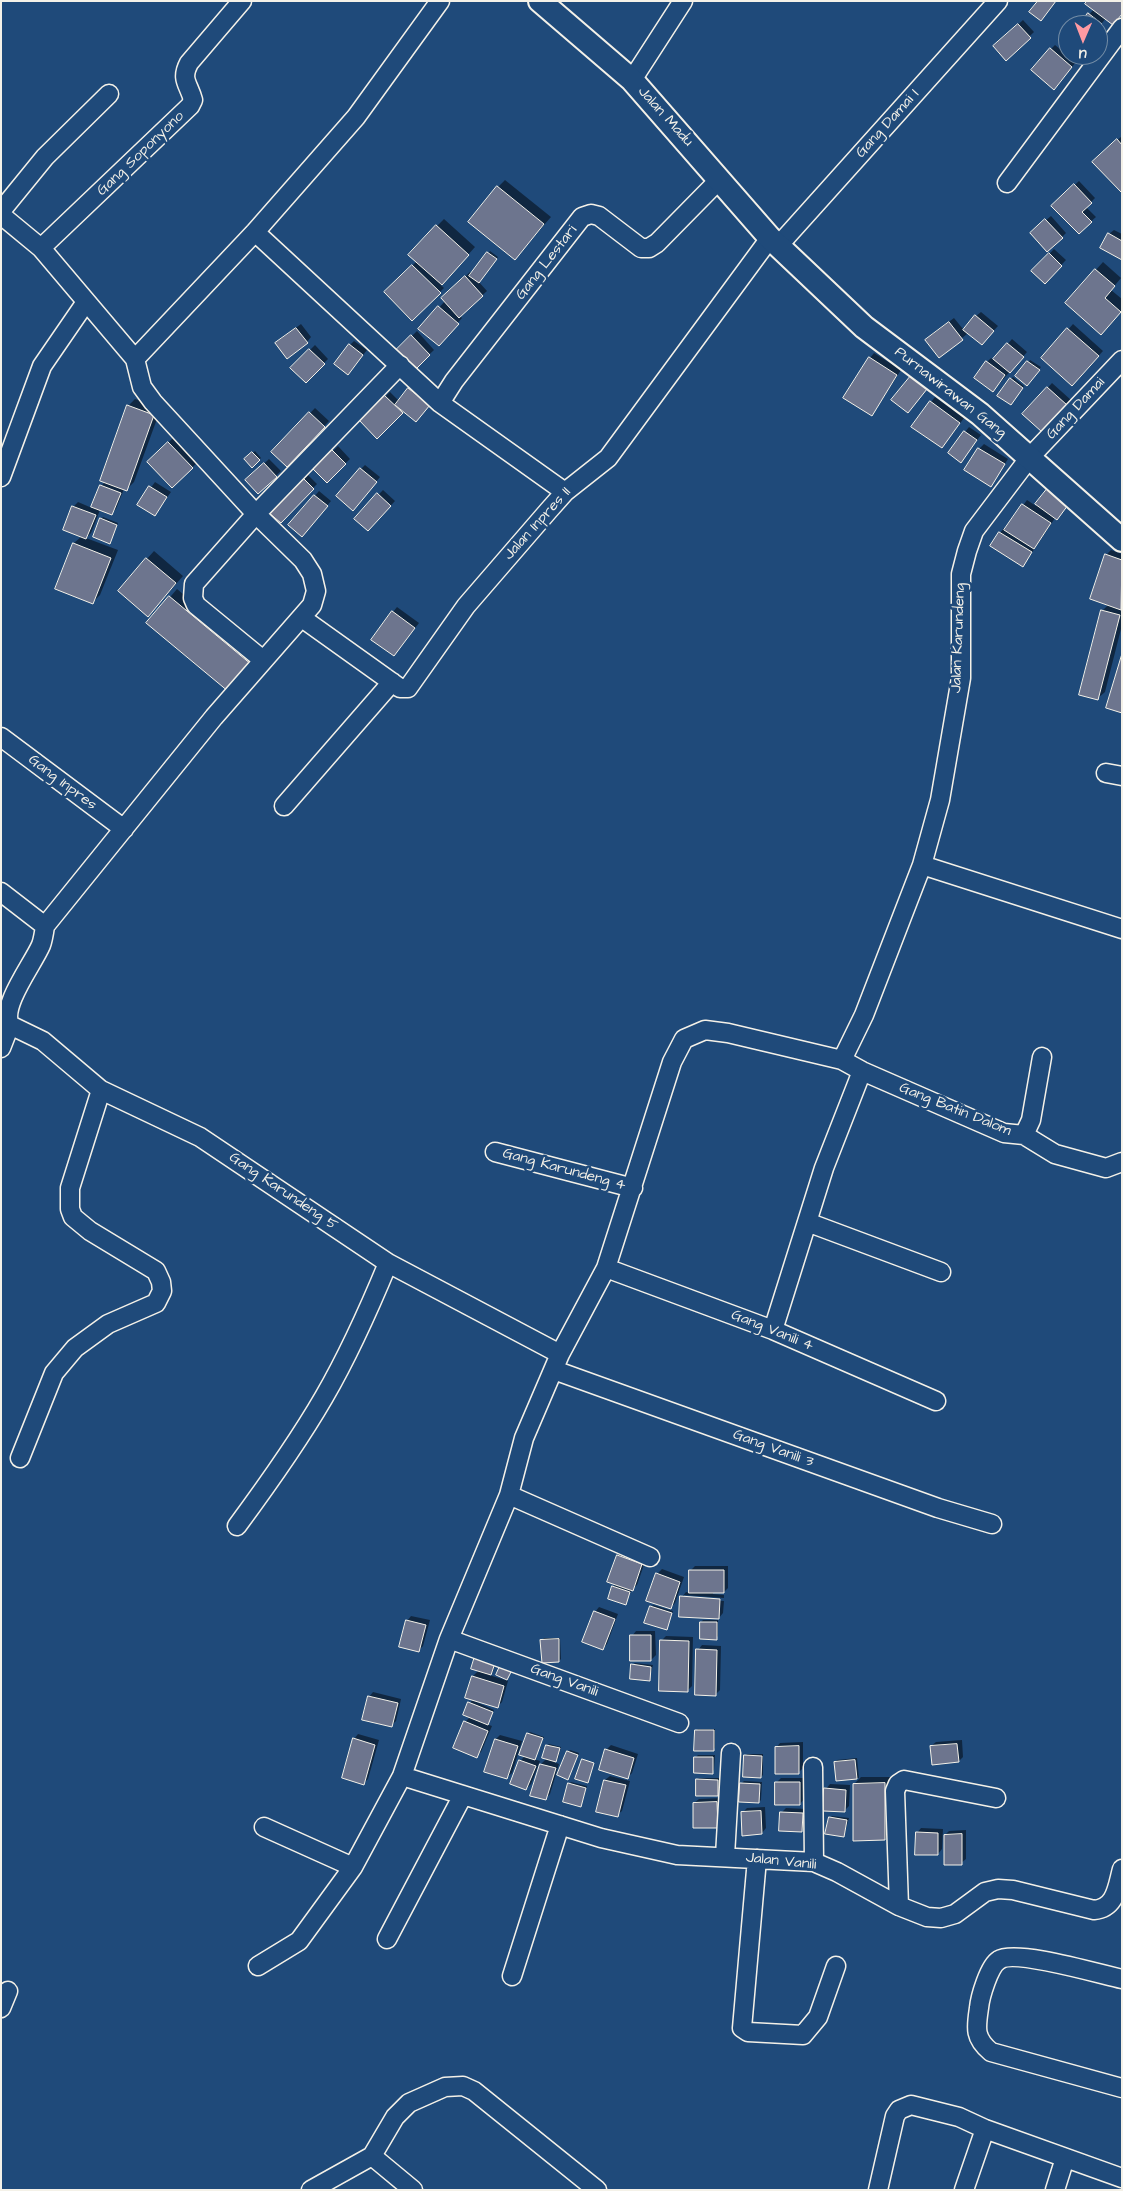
<!DOCTYPE html>
<html>
<head>
<meta charset="utf-8">
<style>
  body { margin:0 }
  #map { position:relative; width:1123px; height:2191px; overflow:hidden; background:#1f4a7a; font-family:"Architects Daughter",sans-serif }
  canvas { display:block }
  .frame { position:absolute; inset:0; border:2px solid #f4f1e8; pointer-events:none }
  .north { position:absolute; left:1058px; top:15px; width:50px; height:50px; box-sizing:border-box; background:#1f4a7a; border:1px solid #748da6; border-radius:50%; rotate:181deg; font-size:14px; font-weight:700; line-height:20px; text-align:center; color:#f4f1e8 }
  .north::after { content:''; display:block; margin:auto; width:18px; height:22px; background:#ff9aa2; clip-path:polygon(50% 0,100% 100%,50% 72%,0 100%) }
</style>
</head>
<body>
<div id="map">
<canvas width="1123" height="2191"></canvas>
<div class="frame"></div>
<div class="north">U</div>
</div>
<script>
const context = document.querySelector('canvas').getContext('2d');
context.lineJoin = 'round';
function paint(path, color) { context.fillStyle = color; context.fill(path, 'evenodd'); }
function trace(path, color, width, dash) { context.strokeStyle = color; context.lineWidth = width; context.lineCap = dash ? 'butt' : 'round'; context.setLineDash(dash || []); context.stroke(path); }
function write(font, color, halo, rows, align = 'center') {
  context.font = font + ' "Architects Daughter",sans-serif'; context.lineWidth = 5; context.setLineDash([]); context.textBaseline = 'middle'; context.strokeStyle = halo; context.fillStyle = color; for (const [text, x, y, turn = 0] of rows) {
    context.save(); context.translate(x, y); context.rotate((+turn || 0) * Math.PI / 180); context.textAlign = isNaN(turn) ? turn : align; if (halo) context.strokeText(text, 0, 0); context.fillText(text, 0, 0); context.restore();
  }
}
paint(new Path2D(`
  M1094,9L1122,14L1113,24L1106,18L1098,28V25H1080Z
  M1023,20L1034,32L1006,59L999,42Z
  M1055,45L1076,62L1058,84L1051,49Z
  M1122,136V191L1099,157Z
  M505,180L551,217L515,258L498,187Z
  M1079,181L1095,198L1086,207L1096,217L1079,232L1053,206Z
  M1051,216L1066,233L1048,251L1036,228Z
  M444,219L475,247L441,285L444,288L412,319L386,292L417,261L437,226Z
  M1114,230L1122,234V259L1109,234Z
  M1054,249L1066,260L1045,282L1033,271Z
  M490,251L498,257L478,281L487,291L460,316L462,318L443,340L420,329L445,301L442,298L470,272L472,274Z
  M1103,262L1121,278L1111,290L1122,299V310L1108,326L1066,303Z
  M981,312L998,326L986,339L976,316Z
  M954,318L967,334L940,356L931,335Z
  M301,324L311,337L307,342L281,339Z
  M1073,324L1103,351L1077,379L1043,358Z
  M417,331L434,350L415,368L398,350Z
  M1012,339L1027,352L993,391L987,362L991,358L994,360Z
  M354,341L367,350L352,369L350,345Z
  M315,345L328,359L306,381L292,368Z
  M874,353L901,370L876,409L870,358Z
  M1030,360L1041,367L1029,382L1017,376Z
  M1013,377L1024,386L1012,402L1011,379Z
  M1052,383L1071,400L1047,426L1024,414Z
  M414,384L433,400L404,410L377,437L360,420L390,392L399,401Z
  M935,397L964,418L946,442L931,402Z
  M135,399L161,408L134,482L127,489H124L116,509L111,514L100,510L91,533L86,538L118,550L100,595L92,603L57,588L74,543L82,536L73,507L78,502L92,508L101,486L105,482L128,406Z
  M315,408L329,421L287,465L273,452Z
  M969,427L981,435L961,461L965,432Z
  M173,438L197,463L172,486L148,462Z
  M984,444L1008,459L991,485L979,449Z
  M338,446L350,459L327,481L315,469Z
  M255,451L261,458L252,466L246,459Z
  M269,459L281,471L258,493L247,480Z
  M365,465L380,477L358,504L361,469Z
  M308,475L317,484L281,521L271,513Z
  M155,482L171,492L155,514L139,504Z
  M1052,485L1055,518L1023,566L1000,533L1004,528L1006,529L1027,500L1036,506Z
  M383,490L395,501L368,530L355,519Z
  M319,491L331,501L306,531L290,525Z
  M103,517L118,523L110,542L101,519Z
  M1111,550L1122,554V625L1105,692L1097,699L1102,611L1109,604L1106,555Z
  M154,551L183,576L155,608L119,590Z
  M177,589L258,657L235,683L148,623Z
  M397,607L419,623L398,650L393,612Z
  M622,1551L646,1559L637,1585L632,1589L626,1603L613,1587L616,1583L618,1555Z
  M695,1566H728V1588L724,1592H713V1594L724,1595V1598L684,1595V1598L724,1601L723,1613L719,1618L682,1597L686,1592L690,1593V1571Z
  M662,1569L684,1577L675,1603L670,1608L657,1574Z
  M653,1605L673,1611L666,1629L651,1607Z
  M599,1607L618,1614L607,1644L603,1649L595,1612Z
  M411,1616L430,1620L423,1646L418,1651L407,1621Z
  M703,1620H718V1636L716,1638L701,1622Z
  M636,1631H655L656,1655L651,1660L632,1636Z
  M666,1636L693,1637L692,1686L688,1690L661,1641Z
  M544,1638H560L561,1659L559,1661L542,1640Z
  M702,1645L721,1646L720,1690L716,1694L698,1650Z
  M496,1661L493,1672L489,1675L505,1680L501,1667L512,1669L506,1680L508,1681L502,1702L497,1707L473,1676L479,1670Z
  M635,1663L653,1665L649,1680L633,1665Z
  M373,1692L401,1699L396,1721L392,1725L369,1697Z
  M472,1700L494,1710L486,1724L492,1726L481,1752L476,1756L465,1722L471,1716L465,1714Z
  M698,1729H715V1748L713,1750L696,1731Z
  M530,1732L544,1737L534,1759L540,1761L531,1784L526,1789L520,1761L525,1756L528,1734Z
  M358,1734L379,1740L368,1779L364,1783L354,1739Z
  M500,1735L522,1741L512,1773L507,1777L486,1771L496,1739Z
  M962,1740L963,1757L959,1761L931,1746L936,1742Z
  M803,1742V1768L799,1772L776,1748L780,1743Z
  M549,1744L561,1747L558,1759L554,1762L559,1764L550,1794L545,1799L532,1795L541,1764L547,1758V1746Z
  M611,1745L638,1754L632,1773L627,1778L606,1750Z
  M570,1750L579,1753L568,1778V1752Z
  M747,1754H763V1775L761,1777L745,1756Z
  M698,1755H715L714,1770L712,1772L696,1757Z
  M857,1758L859,1778L837,1780L835,1762L837,1760Z
  M610,1776L630,1781L622,1811L617,1815L605,1780Z
  M861,1777H891L892,1832L885,1839L854,1784Z
  M699,1778H720L719,1793L717,1795L697,1780Z
  M781,1778H804V1799L800,1804L776,1783Z
  M744,1781L762,1782L761,1800L759,1802L742,1783Z
  M571,1782L587,1786L581,1806L569,1784Z
  M830,1784L850,1785L849,1806L844,1811L826,1789Z
  M722,1798V1822L717,1827L694,1803L699,1799Z
  M765,1807L766,1828L762,1833L742,1813L747,1808Z
  M786,1808L807,1809L806,1826L801,1831L781,1813Z
  M832,1816L849,1818L844,1836L830,1818Z
  M921,1828L943,1829L942,1849L938,1854L917,1833Z
  M966,1830V1859L961,1863L945,1835L949,1831Z`), '#0007');
const building = new Path2D(`
  M1038,1H1056L1041,21L1029,12Z
  M1087,1H1122V14L1113,25L1085,4Z
  M1088,13L1102,24L1098,28V25H1079Z
  M1018,24L1031,38L1006,61L993,46Z
  M1050,48L1072,67L1054,90L1031,70Z
  M1117,139L1122,145V193L1092,162Z
  M1074,184L1092,203L1082,212L1092,222L1079,234L1051,206Z
  M497,186L544,224L515,260L468,222Z
  M1045,219L1063,238L1047,252L1030,233Z
  M436,225L469,255L442,285L408,255Z
  M1108,233L1122,241V260L1100,248Z
  M487,252L497,259L479,283L469,276Z
  M1049,253L1062,266L1045,284L1031,271Z
  M412,265L441,293L412,321L384,292Z
  M1095,269L1115,286L1105,298L1121,312L1101,335L1065,303Z
  M465,276L483,296L459,318L441,298Z
  M438,306L459,324L439,346L418,329Z
  M975,315L994,331L982,345L963,330Z
  M949,322L963,340L939,358L925,340Z
  M296,328L308,343L287,359L275,343Z
  M1067,328L1099,356L1072,386L1041,358Z
  M411,335L430,355L415,370L396,350Z
  M1007,343L1024,357L1010,373L993,359Z
  M349,344L363,355L348,375L334,364Z
  M309,349L325,364L306,383L290,368Z
  M869,357L897,375L872,416L843,398Z
  M986,361L1005,375L993,392L974,378Z
  M1027,361L1040,370L1027,386L1015,376Z
  M914,372L931,384L908,413L891,400Z
  M1010,378L1023,388L1011,405L997,396Z
  M1047,387L1067,405L1042,432L1022,414Z
  M408,388L430,405L416,422L395,405Z
  M384,395L403,413L377,439L359,420Z
  M930,401L960,423L942,448L911,427Z
  M127,405L154,415L127,491L100,481Z
  M309,412L325,427L287,467L271,452Z
  M964,431L977,440L961,463L948,453Z
  M168,442L193,468L172,488L147,462Z
  M978,448L1005,464L991,487L964,470Z
  M332,450L346,464L327,483L313,469Z
  M252,452L260,460L252,468L244,459Z
  M264,463L277,477L258,494L245,480Z
  M360,468L377,482L353,511L336,496Z
  M303,478L314,489L281,523L269,513Z
  M100,485L121,493L112,515L91,507Z
  M149,486L167,497L155,516L137,505Z
  M1047,489L1068,505L1057,520L1035,504Z
  M377,493L391,506L368,531L354,519Z
  M314,495L328,506L302,537L288,525Z
  M1022,504L1051,523L1034,549L1004,530Z
  M72,506L96,515L86,539L63,530Z
  M100,518L117,525L110,544L93,537Z
  M999,532L1032,552L1023,567L990,546Z
  M73,543L111,558L93,604L55,589Z
  M1105,554L1122,560L1121,610L1090,599Z
  M146,558L176,583L148,617L118,591Z
  M169,596L252,665L229,692L146,623Z
  M1101,610L1120,615L1098,700L1079,695Z
  M392,611L415,628L394,656L371,640Z
  M1122,654V713L1106,708Z
  M617,1555L642,1564L633,1591L607,1582Z
  M689,1570H724V1593H689Z
  M656,1573L680,1582L671,1609L646,1601Z
  M612,1586L630,1592L626,1605L608,1599Z
  M680,1596L720,1599L719,1619L679,1617Z
  M650,1606L672,1613L667,1630L644,1623Z
  M594,1611L615,1619L603,1650L582,1642Z
  M406,1620L426,1625L419,1652L399,1647Z
  M700,1622H717V1640L700,1639Z
  M630,1635H651V1661H630Z
  M559,1639V1662L542,1663L540,1640Z
  M660,1640L689,1641L688,1692L659,1691Z
  M696,1649L717,1650L716,1696L695,1695Z
  M475,1656L495,1663L491,1675L471,1669Z
  M631,1664L651,1667L650,1681L630,1679Z
  M500,1666L511,1672L507,1680L496,1675Z
  M472,1676L504,1686L498,1708L465,1698Z
  M368,1696L398,1703L392,1727L362,1720Z
  M468,1702L493,1712L488,1725L463,1715Z
  M464,1721L488,1731L477,1758L453,1748Z
  M695,1730H714V1751H694Z
  M527,1733L543,1738L535,1760L519,1755Z
  M353,1738L375,1745L364,1785L342,1778Z
  M495,1739L518,1746L507,1779L484,1772Z
  M957,1744L959,1762L932,1765L930,1746Z
  M546,1745L560,1748L556,1762L542,1758Z
  M799,1746V1774H775V1747Z
  M605,1749L634,1758L628,1779L599,1770Z
  M567,1751L578,1755L568,1780L557,1775Z
  M744,1755L762,1756L761,1778L743,1777Z
  M694,1757H713V1774L694,1773Z
  M582,1759L594,1763L588,1783L575,1779Z
  M519,1760L536,1766L526,1790L510,1784Z
  M855,1760L857,1779L836,1781L834,1762Z
  M540,1764L556,1768L546,1800L530,1796Z
  M696,1779L718,1780V1796H696Z
  M604,1780L626,1785L618,1817L596,1812Z
  M775,1782H800V1805H775Z
  M568,1783L586,1788L581,1807L563,1802Z
  M740,1783L760,1784L759,1803L739,1802Z
  M885,1783V1840L853,1841V1784Z
  M824,1788L846,1790L845,1812L823,1811Z
  M717,1802L718,1828H693V1803Z
  M761,1811L762,1834L742,1836L741,1812Z
  M780,1812L803,1813L802,1832L779,1831Z
  M829,1817L847,1820L844,1837L825,1834Z
  M916,1832L938,1833V1855H915Z
  M962,1834V1865H944V1835Z`);
paint(building, '#6d758e');
trace(building, '#f4f1e8', 1);
const minor = new Path2D(`
  M632,80L683,1
  M1007,183L1122,28
  M1,211L45,157L109,94
  M1,215L41,248L135,359L142,387L153,402L256,514L303,560L312,574L316,591L312,605L214,717L45,926C44,933 43,940 41,945C33,964 0,1006 10,1025L1,1048
  M255,232L440,403L565,492
  M778,246L998,1
  M41,248L190,106L193,100C189,84 180,80 189,63L242,1
  M135,359L255,232L356,117L440,1
  M440,403L454,381L582,217L591,214L599,216L641,248H649L657,243L720,179
  M1,477L42,366L86,302
  M302,618L400,688H408L466,606L549,510L565,492L608,458L770,238
  M263,660L196,605L193,598L194,584L256,514L400,365
  M1,737L124,829
  M1106,773L1122,776
  M284,806L392,682
  M922,865L1122,929
  M1,892L45,926
  M10,1025L43,1041L101,1090L200,1137L388,1263L560,1354
  M842,1060L864,1015L922,865L940,800L961,678V574L967,551L974,531L1030,457L1122,360
  M1024,1135L1055,1154L1106,1168L1122,1162
  M495,1152L633,1188
  M807,1222L941,1272
  M606,1268L773,1330L936,1401
  M773,1330L824,1168L862,1071
  M554,1370L938,1508L992,1524
  M20,1458L54,1373L75,1348L108,1324L156,1303L162,1291L161,1282L156,1271L90,1231L73,1217L70,1209V1188L101,1090
  M509,1495L650,1557
  M237,1526C268,1484 298,1442 324,1397C349,1354 369,1309 388,1263
  M449,1639L679,1723
  M813,1767L814,1862
  M402,1776L601,1838L677,1855L814,1862L837,1872L899,1906L927,1917L941,1918L955,1914L985,1892L998,1889L1013,1890L1094,1910C1116,1908 1117,1887 1122,1869
  M264,1827L353,1867
  M725,1856L731,1753
  M757,1859L742,2028L748,2032L803,2035L818,2017L836,1966
  M899,1906L895,1791L898,1784L904,1780L996,1798
  M387,1939L463,1795
  M258,1966L299,1941L353,1867L402,1776L449,1639L509,1495L524,1438L560,1354L606,1268L672,1062L684,1039L705,1030L728,1033L842,1060L862,1071L1004,1133L1024,1135L1031,1120L1042,1057
  M512,1976L560,1825
  M1122,1979C1099,1974 1015,1949 999,1960C989,1966 980,1997 979,2008C976,2028 974,2038 991,2052L1122,2088
  M1,2008L8,1991
  M372,2156L413,2190
  M311,2190L372,2156L395,2117L409,2103L445,2087L463,2086L474,2091L597,2190
  M878,2190L895,2116L899,2110L911,2105L959,2117L985,2129L1122,2178
  M964,2190L985,2129
  M1055,2190L1065,2158`);
const tertiary = new Path2D(`
  M540,1L632,80L770,238L864,327L980,414L1122,540`);
trace(minor, '#f4f1e8', 21);
trace(tertiary, '#f4f1e8', 26);
trace(minor, '#1f4a7a', 18);
trace(tertiary, '#1f4a7a', 22);
write('15px', '#f4f1e8', '#1f4a7a', [
  ["Jalan Madu",665,117,48],
  ["Gang Damai I",888,124,-48],
  ["Gang Soponyono",141,154,-44],
  ["Gang Lestari",547,263,-52],
  ["Purnawirawan Gang",950,393,38],
  ["Gang Damai",1076,409,-47],
  ["Jalan Inpres II",538,524,-48],
  ["Jalan Karundeng",959,638,-88],
  ["Gang Inpres",62,783,37],
  ["Gang Batin Dalom",955,1110,22],
  ["Gang Karundeng 4",564,1170,15],
  ["Gang Karundeng 5",283,1192,34],
  ["Gang Vanili 4",772,1331,22],
  ["Gang Vanili 3",773,1449,20],
  ["Gang Vanili",564,1681,20],
  ["Jalan Vanili",781,1862,6]
]);
</script>
</body>
</html>
